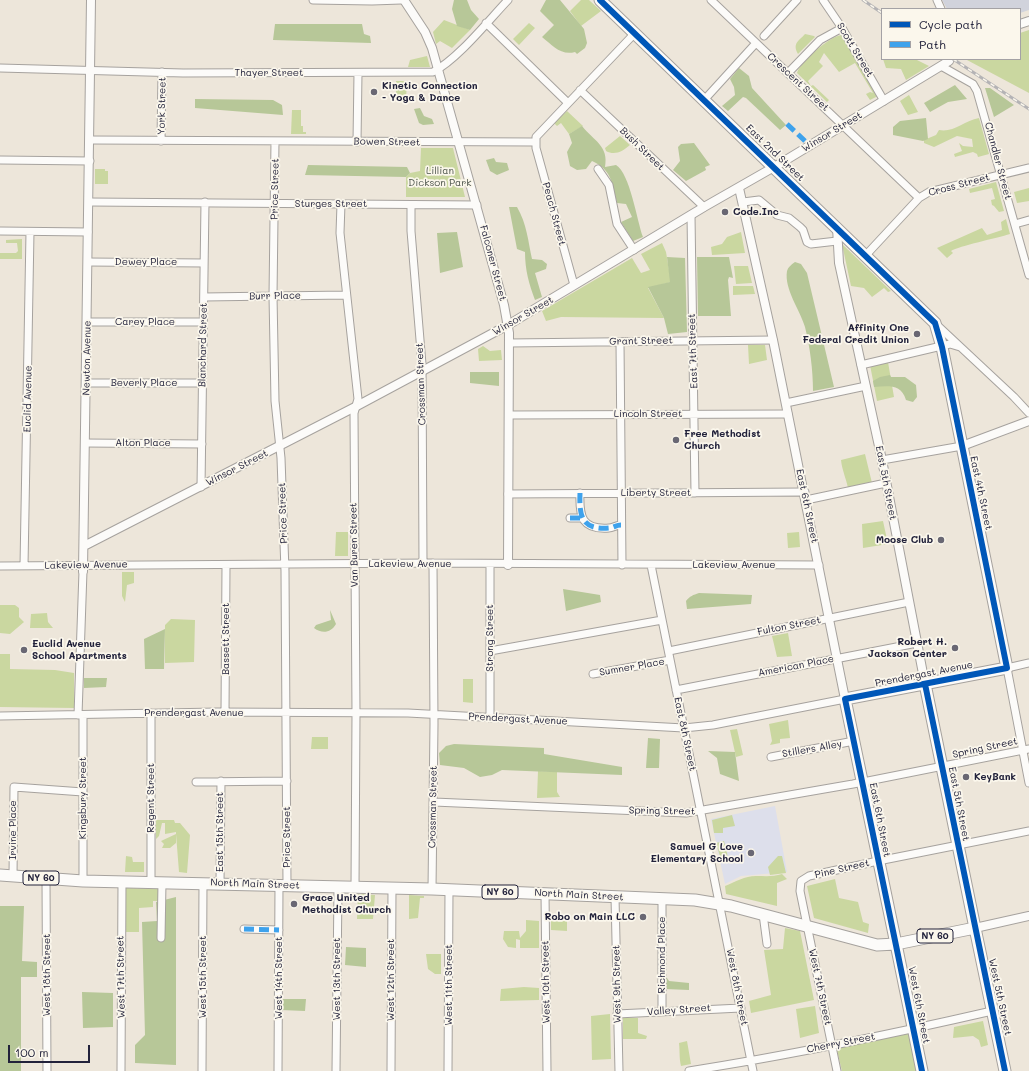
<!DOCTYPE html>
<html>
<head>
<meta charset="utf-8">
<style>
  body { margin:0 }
  #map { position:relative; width:1029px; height:1071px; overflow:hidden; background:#ede6da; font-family:Mali,sans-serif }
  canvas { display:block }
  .legend { position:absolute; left:881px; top:8px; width:140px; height:52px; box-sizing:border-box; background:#fbf7ec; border:1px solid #a4a2a5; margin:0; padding:5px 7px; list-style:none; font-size:12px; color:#22223b }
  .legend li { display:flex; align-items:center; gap:8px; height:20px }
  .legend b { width:20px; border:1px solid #a4a2a5 }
  .scale { position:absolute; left:8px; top:1045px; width:82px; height:18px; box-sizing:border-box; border:2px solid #22223b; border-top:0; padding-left:5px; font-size:12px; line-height:14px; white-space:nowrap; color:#22223b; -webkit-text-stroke:3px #fbf7ec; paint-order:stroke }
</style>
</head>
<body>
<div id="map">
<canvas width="1029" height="1071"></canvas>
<ul class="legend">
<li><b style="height:5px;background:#0057b8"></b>Cycle path</li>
<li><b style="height:5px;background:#3ea2ec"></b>Path</li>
</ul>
<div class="scale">100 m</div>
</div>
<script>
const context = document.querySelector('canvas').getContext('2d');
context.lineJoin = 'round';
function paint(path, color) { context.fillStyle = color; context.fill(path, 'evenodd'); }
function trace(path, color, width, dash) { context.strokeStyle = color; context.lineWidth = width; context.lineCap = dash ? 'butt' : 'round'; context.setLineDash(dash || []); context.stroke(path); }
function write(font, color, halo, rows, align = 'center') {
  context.font = font + ' Mali,sans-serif'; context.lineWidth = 3.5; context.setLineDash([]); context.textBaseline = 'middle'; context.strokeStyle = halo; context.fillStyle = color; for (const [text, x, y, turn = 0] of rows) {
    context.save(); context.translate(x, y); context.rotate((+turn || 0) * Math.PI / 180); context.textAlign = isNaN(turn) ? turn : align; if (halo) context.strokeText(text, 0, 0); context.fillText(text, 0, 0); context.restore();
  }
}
paint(new Path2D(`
  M775,806L787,872L741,876L725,884L711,819Z`), '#dddfeb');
paint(new Path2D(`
  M942,0H1029V10L1020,13V9H947Z`), '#d1d3dc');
paint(new Path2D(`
  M581,0H589L601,11L581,26L570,11Z
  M444,20L470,30L452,48L440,41L436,44L433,32Z
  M529,23L535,28L519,45L513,39Z
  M1029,30V93L967,60L1020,59V33Z
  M805,34L814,36L815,37L798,54C792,43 799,41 805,34Z
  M841,35L878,96L870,100L866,94L870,92L873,93L855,63L839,72L824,53L819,62L823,66L808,81L811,86L813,85L829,100L827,102L797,73C800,62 829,37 841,35Z
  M427,56L430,67H408L410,60Z
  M883,59H915L929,66L906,80L901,69L886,68Z
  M396,81H407L406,99H396Z
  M909,95L918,112L908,115L900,101Z
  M292,110H301V126H303V132H306V134H291Z
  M567,111L583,126L569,134L561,123L557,126L554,123Z
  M979,118L989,154L978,157L977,154L973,152L955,157L954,154L962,151L959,143L963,146L973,147L972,139L957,136L934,147L924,143V140L936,135L939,130C953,133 964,121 979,118Z
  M620,136L630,145C623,151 615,156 606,151L605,148Z
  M421,148H453L465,197H406V177L410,173L420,171Z
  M95,169H105V171H108V184H95Z
  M996,182L1004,211L999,212L994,206L992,205L991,200L995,199L992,188L970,193L969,189Z
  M1029,188V201L1017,203L1014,192Z
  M1006,219L1010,234C997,238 959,246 951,251L953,253L947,258L937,248L982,228L987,235L1002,230L1001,222Z
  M741,232L745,253L712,255L711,247L722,244L727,237Z
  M22,239V259H0V253H16L18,251L17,243H6V240Z
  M662,243L666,252L671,282L648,288L664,318L561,317L546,321L542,311L632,258L641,273L650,270L641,254Z
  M842,244L891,291L888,292L884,288L872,297L864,288L851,286Z
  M734,266H748L752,283L736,284Z
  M733,286H753L755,294L733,295Z
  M748,345H765L767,360L749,364Z
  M483,346L490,351L501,350L502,360L479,361L478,349Z
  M888,362L894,397L877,401L870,365Z
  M865,454L872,483L848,488C846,478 842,470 841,460Z
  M883,521L888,544L863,548L862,524Z
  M336,532H348V556H335Z
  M799,532L800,547L788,548L787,533Z
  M122,572H134V583L127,585L125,602L122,596Z
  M0,605H15L19,608V617L24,622L10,634L0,633Z
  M47,613L48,622L53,628H30L31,614Z
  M171,619L195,620L194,662L165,663V625Z
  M788,633L792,656L777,657L772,636Z
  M0,654H10V669L55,670L74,673V708L0,707Z
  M463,679H473V703L463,702Z
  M788,720L790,738L780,739V743L770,745L772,741L769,724Z
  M737,729L743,755L736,757L730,730Z
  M312,737H328V749H311Z
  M538,771L557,772V792L560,797L537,798Z
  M732,815L735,826L723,828V833H714L712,820Z
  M156,820H174L175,823H180L190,835L187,873L179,872L176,834V843L170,848H162L164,844L161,841L176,834V832L165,834V823H162L159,836L156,839Z
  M724,841L729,861L722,863L716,843Z
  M126,856L132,857L133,862H144V872H125Z
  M778,856H782L786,873L770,875L768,867Z
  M782,874L787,879L777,883V906L726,894L725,886C735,882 745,876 756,876C765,876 773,877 782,874Z
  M835,879L839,898L858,902L863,922L869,924L868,933L814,918L807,886Z
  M126,888L159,889L160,901H153V907L139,908V932H126Z
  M358,894L375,895L373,919H357Z
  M409,895L424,896V898H420L418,918L409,919Z
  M551,918H567V931L551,930Z
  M526,920L539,921V948H520V940L516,939V948L508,947L503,939L504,931H519L520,938L526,931Z
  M785,928L800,931L814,1000L751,1013L749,1001L771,995L764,950L783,949Z
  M426,954H441V974H435L428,969Z
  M524,987L539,988V1000L500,1001L501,989Z
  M815,1006L819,1033L800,1038L796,1009Z
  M610,1014L611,1059L592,1060L591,1016Z
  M623,1018H638V1033L647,1036L646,1039H623Z
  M983,1021L988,1045L981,1047L979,1040L973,1036L953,1038L954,1027Z
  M909,1032L917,1071H842L836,1046Z
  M687,1041L691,1064L681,1066C679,1057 680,1052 679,1043Z`), '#cad7a0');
paint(new Path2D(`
  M454,0H467L471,10L479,19L470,30L457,26L452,9Z
  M546,0H560L584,29L587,43L585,48L577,54L575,52C561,56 552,45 542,37L554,25L540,11Z
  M275,24H362L364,34L370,36L371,43L273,40Z
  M739,68L749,76L752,88L786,125L780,130L746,98L743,97L728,111L722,106L735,95L734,87L730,79Z
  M955,85L967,99L948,102L930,112L924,103Z
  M985,88H990L1014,105L994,117Z
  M195,99L273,100L282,105L283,115L195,108Z
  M420,108L424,116L432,119L434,124L423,125L419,123L414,109Z
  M926,118L928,139L923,141L893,135V127L900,121Z
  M582,126C594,141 609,146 605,167L616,165C630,173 637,221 643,237L633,241L621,222L632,217L626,204L617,203C612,183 612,170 592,161L586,169L577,170L570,166L567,152L572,143L569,134Z
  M694,143L710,165L705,167L706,170L686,181L673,170L680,161L678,147L681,144Z
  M494,158L496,162L507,163L509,170L497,175L490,171L486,160Z
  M308,165L407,167L410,173L406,177L305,175Z
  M509,207H517C527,224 528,241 532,259L542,260L547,264L546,269L535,273L542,297L535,300C529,284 525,270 525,252L517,249Z
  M457,232L463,267L440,273L437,233Z
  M667,257L685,258L687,332L668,334L664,318L648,287L670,282Z
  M697,257H729L733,278L729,277L728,280L731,316H698Z
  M795,262L801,264L807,273L834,387L813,391C813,370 810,347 805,327C800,310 784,289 787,271C788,267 791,265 795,262Z
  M470,372H499V386L470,383Z
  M890,375L891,377H905L916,385L917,397L913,402L906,400C901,384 889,386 874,387L873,381L880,377Z
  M563,589L600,595L601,602L566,611Z
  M699,593L752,595L751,604L687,609L686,601C690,596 693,595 699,593Z
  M330,610L336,624C331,633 322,634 314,628L316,625L331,620Z
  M165,629L164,669H145L144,639Z
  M84,678H107L106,687L84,688Z
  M648,738L660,739L659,768H646Z
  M454,744L544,748V754L622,767V775L502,770L492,775L480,777L464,768L440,765L439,753L446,746Z
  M708,751L735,752L739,781L720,774L717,758Z
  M176,897V1065L135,1063V1045L145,1035L142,922L157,921L156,902Z
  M0,906H24L22,961L37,962V977H21V1071H0Z
  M346,947L366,948V967L345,965Z
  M665,975L669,981L689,983V990L665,989Z
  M82,992L113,993V1027L83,1028Z
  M282,999H306L305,1011L281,1010Z`), '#b7c798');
const minor = new Path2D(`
  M313,0L372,1L401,0
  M711,0L919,198
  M823,0L842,28L884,101
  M937,0L941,9
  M486,23L568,103
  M764,36L797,0
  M941,66L973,84L977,91L1029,275
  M0,68L183,73L433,72C458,59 488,21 508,0
  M788,73L820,40L842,28
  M580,90L704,207
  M705,99L756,43
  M90,140L535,142
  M161,141L162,72
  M275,141L273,296L275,401L281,458L285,571L287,885
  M357,142L358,73
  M0,160L90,161
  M598,169L609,185L617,224L634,250
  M89,202L477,205
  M743,202L759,200L777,215L789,218L800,227L803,230L807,242L811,244L837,241
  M341,204L340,233L358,399L354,413L356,713L355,887
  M411,205V231L422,364L423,563
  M691,215L695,493
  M1015,224L1029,220
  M0,231L88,232
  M866,255L919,198L929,192L1029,168
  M88,262L204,263
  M574,285L536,148V137L635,33
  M204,297L346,295
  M87,322H203
  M937,325L1014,397L1029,413
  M620,342L622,565
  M509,343L773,340
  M861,365L950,344L960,347
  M86,383H202
  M786,403L866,386
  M509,415L788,414
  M85,443L202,444
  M882,460L962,446
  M201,487L205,202
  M580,493C579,517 582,530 609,528C613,528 616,525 621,525
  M508,494L805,492
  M806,500L886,483
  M570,518H582
  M490,564V718
  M651,565L753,1071
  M0,566L433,563L819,565
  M24,566L30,232
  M490,651L662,620
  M669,651L909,602
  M1029,663L1007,668L1029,783
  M593,674L670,660
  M676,690L917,643
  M225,712L226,566
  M78,715L83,571
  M0,716L217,712L408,713L684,728L713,725L845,699
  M771,757L854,741
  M196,782L287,781
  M434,802L686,813L853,784L1029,749
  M13,876L14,787L83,792
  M46,879L47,1071
  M83,881V715
  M151,883V713
  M220,883L221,781
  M432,889L434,724L433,563
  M545,893L547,1071
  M615,897L619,1071
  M763,914L767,944
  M244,929L279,930
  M161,938L162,883
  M662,1011V899
  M617,1014L741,1008
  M121,1071L122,882
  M202,1071L203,883
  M278,1071L279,885
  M336,1071L338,887
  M391,1071L392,888
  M448,1071L449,890
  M689,1071C791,1055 892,1034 992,1011
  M837,1071L800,891L801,881L809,876L878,861L1029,831`);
const tertiary = new Path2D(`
  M404,0L425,32L432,48L504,305L509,333L508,565
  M1020,24L1029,21
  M739,188L773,340L845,699
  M837,227L839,263L882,460L925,684
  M962,446L1029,421
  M84,546L355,407L508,325L704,207L781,163L949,61
  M83,571L91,0
  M975,928L1029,916`);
const primary = new Path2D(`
  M600,0L935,323L942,347L1007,668L845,699L896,944
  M925,684L975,928`);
const trunk = new Path2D(`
  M0,875L83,881L432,889L695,900L731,906L877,945L896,944L975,928L1005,1071
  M896,944L922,1071`);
trace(minor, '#a6a29e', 9);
trace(tertiary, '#a6a29e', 10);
trace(primary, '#a6a29e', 13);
trace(trunk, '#a6a29e', 13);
trace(minor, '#fcfbf9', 7);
trace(tertiary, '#fcfbf9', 8);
trace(primary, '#fcfbf9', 11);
trace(trunk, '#fcfbf9', 11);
const rail = new Path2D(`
  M863,0L882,13
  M953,59L1029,109`);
trace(rail, '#b4b3b5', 3);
trace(rail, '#fbf7ec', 1.5, [4.5]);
trace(new Path2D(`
  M787,124L805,141
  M580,493C579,517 582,530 609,528C613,528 616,525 621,525
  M570,518H582
  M244,929L279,930`), '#3ea2ec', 5, [10, 5]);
trace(new Path2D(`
  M600,0L935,323L942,347L1007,668L845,699L922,1071
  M925,684L1005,1071`), '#0057b8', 6);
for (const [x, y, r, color] of [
  [374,92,4,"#696773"],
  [725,212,4,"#696773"],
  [917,334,4,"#696773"],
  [676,440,4,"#696773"],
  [941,540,4,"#696773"],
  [955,648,4,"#696773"],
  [24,650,4,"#696773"],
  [966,777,4,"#696773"],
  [751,853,4,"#696773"],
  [294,904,4,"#696773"],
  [643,917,4,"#696773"]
]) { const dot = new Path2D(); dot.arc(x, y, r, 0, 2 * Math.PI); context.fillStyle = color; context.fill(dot); trace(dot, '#fbf7ec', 1.5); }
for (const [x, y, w] of [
  [41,878,36],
  [500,892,36],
  [935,936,36]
]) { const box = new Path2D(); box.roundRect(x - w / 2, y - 7, w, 14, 3); context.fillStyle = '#fbf7ec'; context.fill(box); trace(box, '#22223b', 1); }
write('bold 9px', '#22223b', null, [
  ["NY 60",41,878],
  ["NY 60",500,892],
  ["NY 60",935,936]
]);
write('10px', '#22223b', '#fbf7ec', [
  ["Scott Street",855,50,59],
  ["Thayer Street",269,73],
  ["Crescent Street",798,82,43],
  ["York Street",162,106,-89],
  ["Winsor Street",832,132,-31],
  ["Bowen Street",387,142,1],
  ["Bush Street",642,149,44],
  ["East 2nd Street",775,153,44],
  ["Chandler Street",998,161,75],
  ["Cross Street",959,185,-15],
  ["Price Street",275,189,-89],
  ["Sturges Street",331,204],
  ["Peach Street",554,214,75],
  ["Dewey Place",146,262],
  ["Falconer Street",493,263,75],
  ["Burr Place",275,296,-1],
  ["Winsor Street",523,316,-30],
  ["Carey Place",145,322],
  ["Grant Street",641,341,-1],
  ["Blanchard Street",203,345,-89],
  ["East 7th Street",693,351,-92],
  ["Newton Avenue",87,358,-89],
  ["Beverly Place",144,383],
  ["Crossman Street",421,384,-92],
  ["Euclid Avenue",28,399,-89],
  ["Lincoln Street",648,414],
  ["Alton Place",143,443],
  ["Winsor Street",237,468,-27],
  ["East 5th Street",886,483,79],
  ["Liberty Street",656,493],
  ["East 4th Street",981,493,78],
  ["East 6th Street",807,506,78],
  ["Price Street",283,513,-92],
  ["Van Buren Street",354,545,-91],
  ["Lakeview Avenue",410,564],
  ["Lakeview Avenue",86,565,-1],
  ["Lakeview Avenue",734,565],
  ["Fulton Street",789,626,-11],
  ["Strong Street",490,638,-90],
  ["Bassett Street",226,639,-90],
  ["American Place",796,666,-11],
  ["Sumner Place",632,667,-10],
  ["Prendergast Avenue",924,674,-11],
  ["Prendergast Avenue",194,713],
  ["Prendergast Avenue",518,719,3],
  ["East 8th Street",685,734,78],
  ["Spring Street",985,748,-12],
  ["Stillers Alley",812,749,-10],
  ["Kingsbury Street",83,798,-90],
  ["Regent Street",151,798,-90],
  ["East 5th Street",959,804,79],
  ["Crossman Street",433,807,-89],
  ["Spring Street",662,811,1],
  ["East 6th Street",880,820,79],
  ["Irvine Place",13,830,-90],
  ["East 15th Street",220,832,-90],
  ["Price Street",287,837,-90],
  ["Pine Street",842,869,-13],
  ["North Main Street",255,884,2],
  ["North Main Street",579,895,3],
  ["Richmond Place",662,955,-90],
  ["West 18th Street",47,975,-90],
  ["West 17th Street",121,977,-91],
  ["West 15th Street",203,977,-90],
  ["West 14th Street",279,978,-90],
  ["West 13th Street",337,979,-90],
  ["West 12th Street",391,980,-90],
  ["West 10th Street",546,982,-91],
  ["West 9th Street",617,984,-91],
  ["West 11th Street",449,985,-90],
  ["West 8th Street",737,987,79],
  ["West 7th Street",820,987,78],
  ["West 5th Street",1000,997,78],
  ["West 6th Street",919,1005,79],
  ["Valley Street",679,1010,-4],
  ["Cherry Street",841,1043,-11]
]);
write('bold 10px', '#22223b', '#fbf7ec', [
  ["Kinetic Connection",382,86],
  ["- Yoga & Dance",382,98],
  ["Code.Inc",733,212],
  ["Affinity One",909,328,"right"],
  ["Federal Credit Union",909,340,"right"],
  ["Free Methodist",684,434],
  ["Church",684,446],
  ["Moose Club",933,540,"right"],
  ["Robert H.",947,642,"right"],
  ["Jackson Center",947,654,"right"],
  ["Euclid Avenue",32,644],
  ["School Apartments",32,656],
  ["KeyBank",974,777],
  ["Samuel G Love",743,847,"right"],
  ["Elementary School",743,859,"right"],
  ["Grace United",302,898],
  ["Methodist Church",302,910],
  ["Robo on Main LLC",635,917,"right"]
], 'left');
write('10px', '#4c544b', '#fbf7ec', [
  ["Lillian",440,171],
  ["Dickson Park",440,183]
]);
</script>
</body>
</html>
